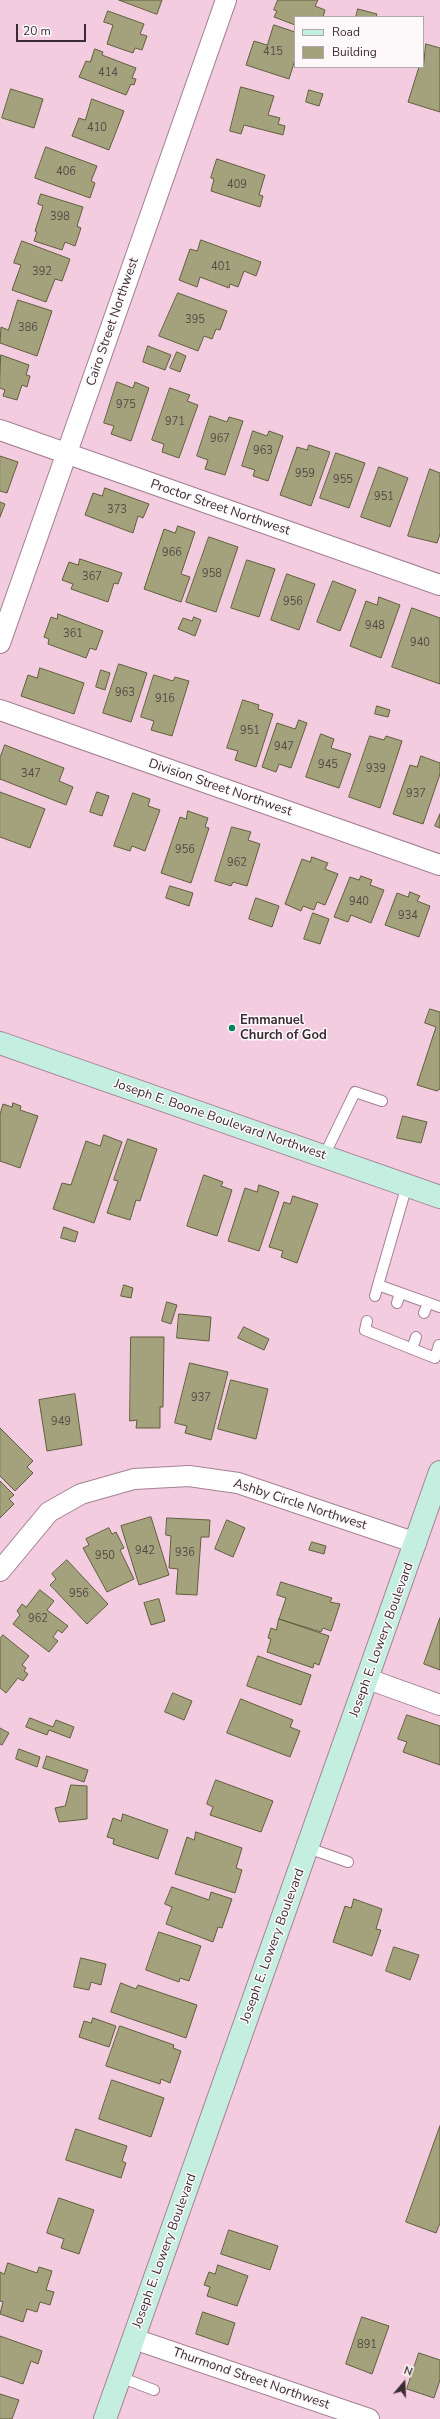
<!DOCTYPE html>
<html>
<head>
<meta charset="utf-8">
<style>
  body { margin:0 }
  #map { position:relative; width:440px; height:2419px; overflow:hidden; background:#f3cce0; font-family:"Nunito Sans",sans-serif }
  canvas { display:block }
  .legend { position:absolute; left:294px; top:16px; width:130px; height:52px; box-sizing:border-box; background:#fdf9fb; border:1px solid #afa7ab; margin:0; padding:5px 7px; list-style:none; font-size:12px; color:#3b2c34 }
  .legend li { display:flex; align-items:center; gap:8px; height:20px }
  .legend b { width:20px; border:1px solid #afa7ab }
  .north { position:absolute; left:384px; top:2363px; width:40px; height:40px; -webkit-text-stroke:3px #fdf9fb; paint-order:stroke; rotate:19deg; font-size:11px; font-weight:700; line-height:16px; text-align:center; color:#3b2c34 }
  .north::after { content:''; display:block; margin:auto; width:14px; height:18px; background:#3b2c34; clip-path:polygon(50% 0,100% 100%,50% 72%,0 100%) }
  .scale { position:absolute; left:16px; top:24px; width:70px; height:18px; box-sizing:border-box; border:2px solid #3b2c34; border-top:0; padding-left:5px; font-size:12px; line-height:14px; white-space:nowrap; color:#3b2c34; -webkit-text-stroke:3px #fdf9fb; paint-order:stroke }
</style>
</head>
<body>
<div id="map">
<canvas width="440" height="2419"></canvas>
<ul class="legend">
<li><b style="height:5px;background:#c4efe0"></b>Road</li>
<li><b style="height:11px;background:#a3a27d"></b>Building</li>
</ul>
<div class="north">N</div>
<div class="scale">20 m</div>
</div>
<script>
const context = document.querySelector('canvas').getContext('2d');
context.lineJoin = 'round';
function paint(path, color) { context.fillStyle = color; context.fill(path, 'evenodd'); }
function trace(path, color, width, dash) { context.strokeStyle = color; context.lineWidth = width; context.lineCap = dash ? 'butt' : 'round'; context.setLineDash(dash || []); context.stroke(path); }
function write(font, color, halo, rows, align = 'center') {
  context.font = font + ' "Nunito Sans",sans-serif'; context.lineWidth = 3; context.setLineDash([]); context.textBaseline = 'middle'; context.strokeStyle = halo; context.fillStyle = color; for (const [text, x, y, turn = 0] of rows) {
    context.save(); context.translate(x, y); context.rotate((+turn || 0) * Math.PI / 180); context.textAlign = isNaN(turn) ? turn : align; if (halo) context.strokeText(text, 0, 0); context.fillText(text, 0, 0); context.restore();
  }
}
const building = new Path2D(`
  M119,0H162L157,14Z
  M278,0H318L315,6L325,10L323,17H295V25L274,17L277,11L274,10Z
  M358,9L377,14L376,17H356Z
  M108,11L144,24L140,34L147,36L142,50L135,48L133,53L107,44L113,25L104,22Z
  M274,25L295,32V60L289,79L246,65L254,41L267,45Z
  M426,44L440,48V112L408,102L419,67H423Z
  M95,49L103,52L102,55L136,68L132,78L136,79L134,85L131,84L126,95L79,77L86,61L90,62Z
  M241,87L274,96L268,115L280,118L278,124L285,126L283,135L244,125L241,134L230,131Z
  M11,89L43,99L34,128L2,118Z
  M309,90L323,94L319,106L306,102Z
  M92,99L124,111L109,150L72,136L79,118L85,120Z
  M46,147L97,166L91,181L95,183L90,198L35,178Z
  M217,159L265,175L259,195L263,196L260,207L211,191L214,179L211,178Z
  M41,194L83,207L77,226L81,228L75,246L65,242L62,250L34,241L37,232L35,231L43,206L38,204Z
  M201,240L261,262L256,276L244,271L238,287L230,284L229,288L200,277L197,287L179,280L190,249L197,251Z
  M22,241L70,259L62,281L55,279L46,302L12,290L21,265L14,263Z
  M178,293L227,311L220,330L216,329L212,339L204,336L198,351L159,336Z
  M18,300L52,311L37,356L0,343L1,327L8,330Z
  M148,346L171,355L165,370L143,362Z
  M177,352L186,356L180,372L170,368Z
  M1,355L29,365L26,375L30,376L27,387L22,385L17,400L3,396L5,390L0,388Z
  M117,382L133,388L135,382L149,388L131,441L111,434L114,426L104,423Z
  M170,388L190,395L187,401L198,405L179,458L162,452L164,444L152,440Z
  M210,416L227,422L229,417L243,421L225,475L205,469L208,460L197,456Z
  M253,431L267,436L269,431L283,436L268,481L253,476L255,470L242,466Z
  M309,445L330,452L311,506L280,495L297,447L307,450Z
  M336,453L365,463L349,508L320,498Z
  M0,456L18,462L7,493L0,491Z
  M379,467L408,478L390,527L361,517Z
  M430,469L440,473V534L437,543L408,536Z
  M105,488L149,504L143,518L138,516L133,533L85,515L93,493L102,496Z
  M0,502L5,504L0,517Z
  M178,526L195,532L181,574L190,577L181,602L144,589L164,529L175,533Z
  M209,537L238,547L216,612L186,602Z
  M80,559L122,573L118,584L114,583L108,602L71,589L73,584L62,580L69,562L78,565Z
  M247,560L275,569L259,617L231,608Z
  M287,574L315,584L299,630L271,620Z
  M333,581L356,590L340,631L317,622Z
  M379,597L400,605L381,658L350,646L366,601L377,605Z
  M412,608L440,618V684L392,667Z
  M58,614L103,631L96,650L90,648L86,658L48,644L49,639L44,637L51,617L57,619Z
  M194,617L201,620L195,636L178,629L183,618L192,621Z
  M119,664L147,673L131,722L103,713Z
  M40,668L84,683L74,714L21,696L28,675L37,678Z
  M101,670L110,673L105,690L96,687Z
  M154,675L173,681L175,677L189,681L172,736L151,730L154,721L141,717Z
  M243,700L259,705L258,709L273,714L256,767L235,760L238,751L227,748Z
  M377,706L390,710L388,717L375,714Z
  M299,720L307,723L291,768L279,764L276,772L262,767L277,723L295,729Z
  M321,734L334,739L331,748L351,754L339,788L306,777Z
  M370,736L384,740L386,736L402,741L380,808L349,797Z
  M5,745L64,768L59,781L73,787L66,805L0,779V758Z
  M421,756L440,763V774L423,824L393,814L410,765L417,767Z
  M0,792L45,809L30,848L0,837Z
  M97,792L109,796L102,816L90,812Z
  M133,793L150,799L148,806L160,810L145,851L132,846L130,851L114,846Z
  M188,811L208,818L205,827L209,828L191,883L161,873L180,817L186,819Z
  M440,814V828L435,826Z
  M232,827L251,832L248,840L260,844L247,886L233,882L231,886L215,881Z
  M312,857L328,863L325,869L338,874L325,905L317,902L314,910L303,906L301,911L285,904L302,859L310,862Z
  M361,876L372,880L370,885L384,890L371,923L351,915L348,922L334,917L350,877L359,880Z
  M170,886L193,893L189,906L166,898Z
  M410,892L420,896L417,901L430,906L419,937L385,925L397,893L408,897Z
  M256,898L279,906L272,927L249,919Z
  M313,913L329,919L320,944L304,939Z
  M430,1009L440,1012V1089L437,1091L417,1085L436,1027L425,1023Z
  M13,1103L21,1106L20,1110L38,1116L20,1168L0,1161V1114L3,1104L12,1107Z
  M403,1116L427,1122L421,1143L397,1138Z
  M104,1135L122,1142L94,1223L53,1209L62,1183L71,1185L86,1141L100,1146Z
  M128,1139L157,1149L140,1201L136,1200L130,1220L107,1213L118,1181L114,1180Z
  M204,1175L223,1182L221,1186L232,1190L217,1236L187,1226Z
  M259,1185L279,1192L259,1251L228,1241L245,1188L257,1192Z
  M293,1196L318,1204L297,1263L281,1257L283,1251L269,1247L284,1202L290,1204Z
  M64,1227L78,1232L75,1242L61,1238Z
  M124,1285L133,1288L131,1298L121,1296Z
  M167,1302L177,1305L171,1324L162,1321Z
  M179,1314L211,1317L209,1341L177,1338Z
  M244,1327L269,1339L264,1350L238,1338Z
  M131,1337H164L163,1407H160V1428H136L137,1420L130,1421Z
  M190,1363L228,1372L211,1440L185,1433L187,1426L175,1423Z
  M231,1380L268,1389L256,1439L218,1429Z
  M75,1394L82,1445L47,1451L39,1400Z
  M0,1428L33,1461L27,1467L33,1473L15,1491L0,1476Z
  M0,1481L14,1495L9,1499L14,1504L0,1518Z
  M151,1517L169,1575L139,1585L121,1526Z
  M167,1518L210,1520L209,1537H201L197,1595L176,1594L178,1569L169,1568L171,1536L166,1535Z
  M227,1520L245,1528L233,1557L215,1549Z
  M109,1528L112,1534L116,1532L124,1548L120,1550L134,1579L107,1592L83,1548L89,1545L86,1539Z
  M312,1542L326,1546L324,1554L309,1550Z
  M67,1560L108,1604L87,1624L50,1585L56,1579L52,1574Z
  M281,1582L332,1598L330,1602L340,1604L331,1631L323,1628L321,1632L279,1619L286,1598L277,1595Z
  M40,1590L54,1601L47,1610L68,1626L62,1633L58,1630L53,1637L58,1641L49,1652L13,1624L20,1615L17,1611L22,1604L26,1607Z
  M159,1599L165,1621L151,1625L144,1603Z
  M440,1618V1670L424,1664Z
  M279,1619L329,1636L319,1665L314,1663L313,1668L267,1652L271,1639L268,1638L271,1628L276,1630Z
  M3,1635L29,1656L22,1665L26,1668L24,1671L28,1674L23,1681L18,1678L6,1693L0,1688V1639Z
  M258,1656L311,1675L301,1705L247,1686Z
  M173,1693L192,1701L184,1720L165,1712Z
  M241,1699L293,1720L290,1727L300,1731L290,1757L227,1733Z
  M407,1715L440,1726V1765L403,1752L407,1742L398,1739Z
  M30,1718L53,1727L56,1720L74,1727L70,1738L49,1730L47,1735L26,1727Z
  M0,1728L9,1733L2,1745L0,1744Z
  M19,1749L40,1757L37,1767L16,1759Z
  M47,1756L88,1770L84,1782L43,1768Z
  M216,1780L273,1801L261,1832L210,1815L213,1807L207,1804Z
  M71,1785L87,1786V1819L59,1822L55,1808L65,1806Z
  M123,1814L168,1830L158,1859L113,1844L114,1839L107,1837L113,1818L121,1821Z
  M196,1832L242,1848L236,1868L242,1870L235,1893L175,1874L187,1837L194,1840Z
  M172,1887L209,1900L211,1892L232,1899L222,1928L218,1927L213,1942L166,1924L172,1907L165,1904Z
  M354,1899L382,1909L376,1929L381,1930L372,1956L333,1942L345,1906L351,1908Z
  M159,1932L201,1946L189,1981L180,1978L179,1982L146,1970Z
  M394,1947L419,1955L410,1980L386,1971Z
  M81,1958L106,1964L101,1985L91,1982L89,1990L74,1987Z
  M121,1983L136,1989L138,1985L197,2005L186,2038L111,2012Z
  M93,2018L116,2026L109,2047L79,2037L84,2021L91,2023Z
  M120,2026L174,2045L173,2048L181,2051L170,2083L161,2079L160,2084L106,2066Z
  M112,2080L164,2098L151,2137L99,2119Z
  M440,2126V2223L436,2233L406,2222Z
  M76,2129L127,2146L122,2161L126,2163L121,2178L66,2160Z
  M59,2198L94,2210L79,2254L61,2248L64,2239L47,2233Z
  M229,2230L278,2246L270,2270L221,2254Z
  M8,2263L37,2273L39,2267L52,2271L46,2290L54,2292L50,2305L40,2302L37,2312L27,2309L23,2322L0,2314L3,2302L0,2301V2272L4,2274Z
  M218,2265L248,2276L237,2306L207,2296L210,2287L204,2285L209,2272L215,2274Z
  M203,2312L235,2323L228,2345L196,2334Z
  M362,2317L389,2326L372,2374L346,2364Z
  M0,2336L42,2351L38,2364L31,2361L23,2384L0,2376Z
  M419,2353L440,2360V2380L434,2398L407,2389Z
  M0,2394L19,2400L12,2419H0Z`);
paint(building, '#a3a27d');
trace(building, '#605f3c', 1);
const lane = new Path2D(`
  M324,1156L355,1092L382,1101
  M407,1185L378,1285L440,1307
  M375,1296L378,1285
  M397,1303L400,1293
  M424,1313L428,1303
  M367,1321L365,1330L435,1358L439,1345
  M412,1349L416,1337
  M308,1848L348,1862
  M120,2377L154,2390`);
const street = new Path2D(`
  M0,430L440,585
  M0,643L226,0
  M0,710L440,865
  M0,1571L49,1512L81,1494L134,1479L189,1476L238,1483L416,1543
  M368,1679L440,1705
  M134,2339L369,2419`);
const secondary = new Path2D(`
  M0,1043L440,1197
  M105,2419L440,1472`);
trace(lane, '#a58194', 12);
trace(street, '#a58194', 22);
trace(secondary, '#a58194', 24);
trace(lane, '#fff', 10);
trace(street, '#fff', 20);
trace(secondary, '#c4efe0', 22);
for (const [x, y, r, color] of [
  [232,1028,4,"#097f5c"]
]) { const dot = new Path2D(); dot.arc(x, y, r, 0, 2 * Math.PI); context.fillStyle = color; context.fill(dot); trace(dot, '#fdf9fb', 1.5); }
write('11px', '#554a46', null, [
  ["415",273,52],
  ["414",108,73],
  ["410",97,128],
  ["406",66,172],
  ["409",237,185],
  ["398",60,217],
  ["401",221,267],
  ["392",42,272],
  ["395",195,320],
  ["386",28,328],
  ["975",126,405],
  ["971",175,422],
  ["967",220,439],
  ["963",263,451],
  ["959",305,474],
  ["955",343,480],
  ["951",384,497],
  ["373",117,510],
  ["966",172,553],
  ["958",212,574],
  ["367",92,577],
  ["956",293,602],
  ["948",375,626],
  ["361",73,634],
  ["940",420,643],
  ["963",125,693],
  ["916",165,699],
  ["951",250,731],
  ["947",284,747],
  ["945",328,765],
  ["939",376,769],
  ["347",31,774],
  ["937",416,794],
  ["956",185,850],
  ["962",237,863],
  ["940",359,902],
  ["934",408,916],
  ["937",201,1398],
  ["949",61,1422],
  ["942",145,1551],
  ["936",185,1553],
  ["950",105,1556],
  ["956",79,1594],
  ["962",38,1619],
  ["891",367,2345]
]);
write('13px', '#3b2c34', '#fdf9fb', [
  ["Cairo Street Northwest",113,322,-71],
  ["Proctor Street Northwest",220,508,19],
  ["Division Street Northwest",220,788,19],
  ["Joseph E. Boone Boulevard Northwest",220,1120,19],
  ["Ashby Circle Northwest",300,1505,18],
  ["Joseph E. Lowery Boulevard",382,1640,-70],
  ["Joseph E. Lowery Boulevard",273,1946,-70],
  ["Joseph E. Lowery Boulevard",165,2251,-70],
  ["Thurmond Street Northwest",251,2379,19]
]);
write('bold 13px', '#3b2c34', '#fdf9fb', [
  ["Emmanuel",240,1021],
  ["Church of God",240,1036]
], 'left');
</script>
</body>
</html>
